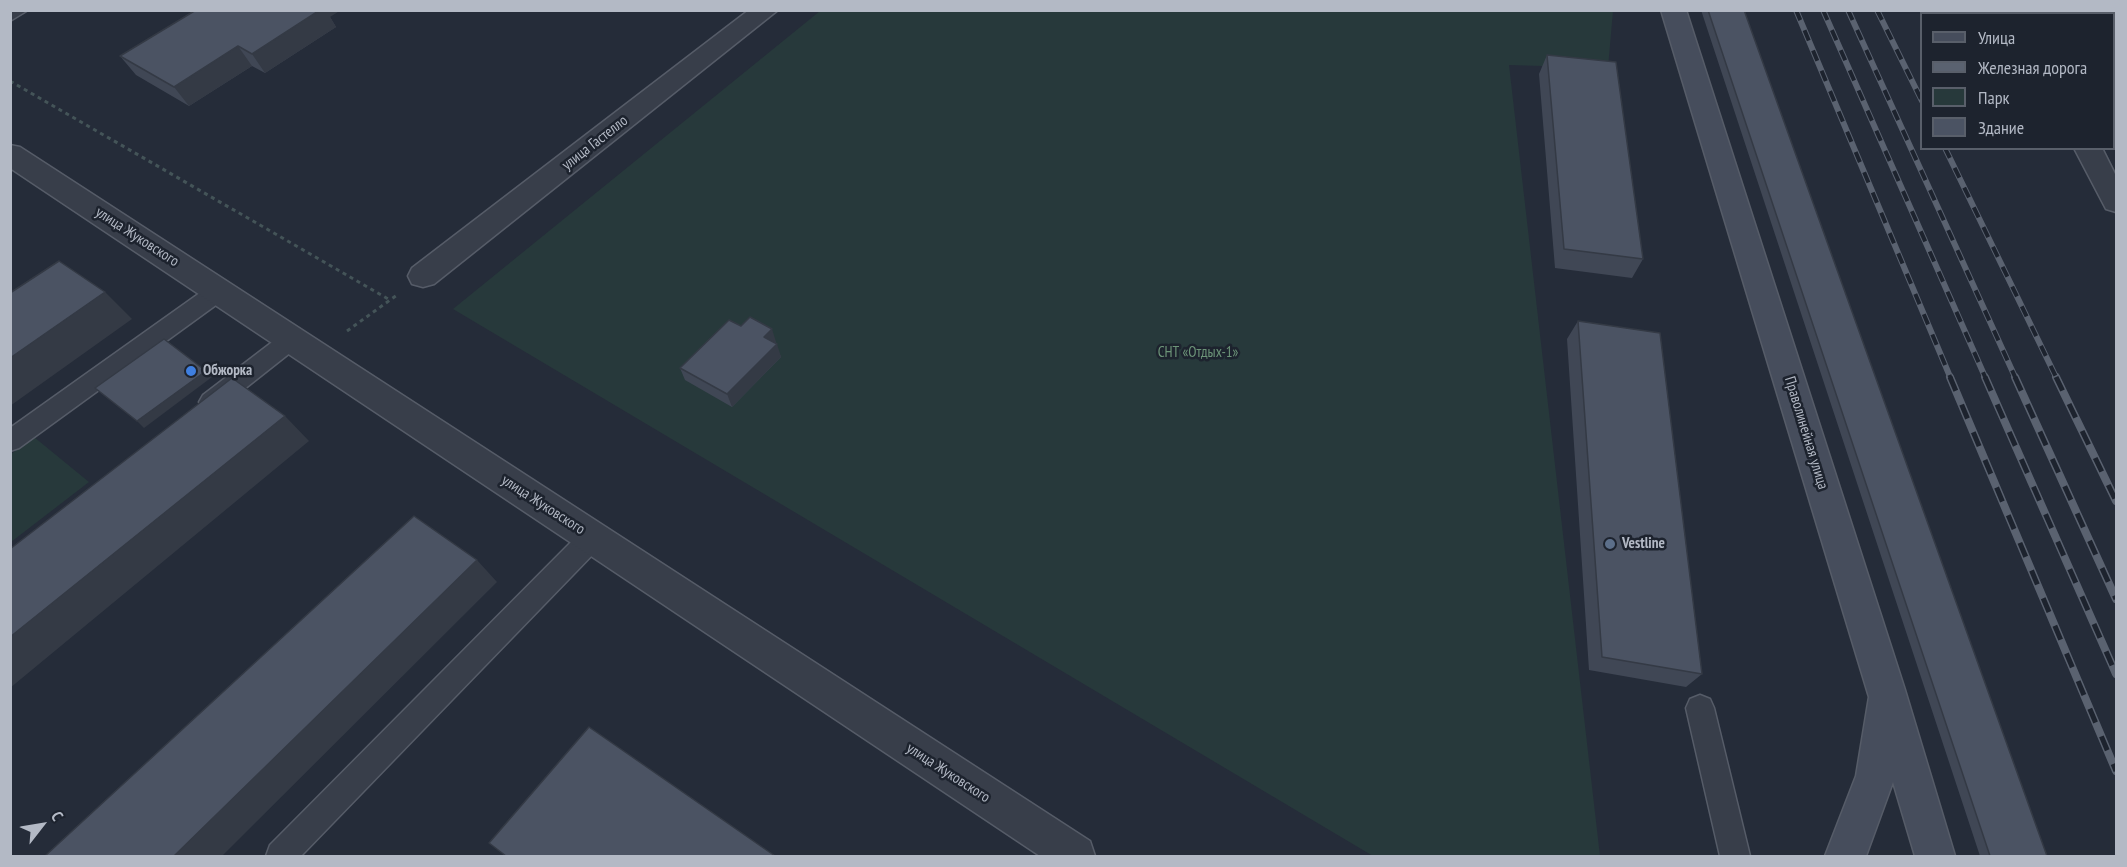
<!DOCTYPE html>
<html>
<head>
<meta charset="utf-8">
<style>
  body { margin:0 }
  #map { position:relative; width:2127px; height:867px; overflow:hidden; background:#252c39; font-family:"PT Sans Narrow",sans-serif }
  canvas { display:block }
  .frame { position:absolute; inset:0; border:12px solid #b3b9c5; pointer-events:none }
  .legend { position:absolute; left:1920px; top:12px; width:195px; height:138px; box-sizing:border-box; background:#1d232e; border:2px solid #595f6a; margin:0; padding:8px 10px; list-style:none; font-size:18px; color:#b3b9c5 }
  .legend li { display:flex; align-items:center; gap:12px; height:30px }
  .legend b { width:30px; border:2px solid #595f6a }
  .north { position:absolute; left:12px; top:795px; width:60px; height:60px; -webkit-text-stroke:4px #1d232e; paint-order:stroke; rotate:59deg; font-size:16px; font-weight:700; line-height:24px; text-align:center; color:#b3b9c5 }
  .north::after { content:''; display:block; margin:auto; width:21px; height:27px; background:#b3b9c5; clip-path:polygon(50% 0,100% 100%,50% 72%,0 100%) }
</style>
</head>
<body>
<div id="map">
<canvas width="2127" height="867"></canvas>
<div class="frame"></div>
<ul class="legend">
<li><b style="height:8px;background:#464d5c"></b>Улица</li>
<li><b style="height:8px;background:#5a6270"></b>Железная дорога</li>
<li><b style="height:16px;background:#27393b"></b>Парк</li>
<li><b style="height:16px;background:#4b5363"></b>Здание</li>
</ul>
<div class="north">С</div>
</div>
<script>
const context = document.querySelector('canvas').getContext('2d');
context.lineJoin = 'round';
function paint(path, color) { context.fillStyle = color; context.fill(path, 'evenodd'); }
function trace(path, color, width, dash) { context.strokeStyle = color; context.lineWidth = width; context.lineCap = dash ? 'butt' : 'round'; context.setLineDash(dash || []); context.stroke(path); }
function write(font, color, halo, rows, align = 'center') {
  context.font = font + ' "PT Sans Narrow",sans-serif'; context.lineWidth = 5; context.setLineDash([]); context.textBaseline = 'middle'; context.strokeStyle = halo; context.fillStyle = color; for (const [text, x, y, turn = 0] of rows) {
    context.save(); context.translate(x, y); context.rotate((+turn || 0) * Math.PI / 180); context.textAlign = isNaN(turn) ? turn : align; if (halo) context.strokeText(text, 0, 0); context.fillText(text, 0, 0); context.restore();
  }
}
paint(new Path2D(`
  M820,11H1613L1608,68L1509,65L1600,856H1373L453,309Z
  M34,437L89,482L11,542V454Z`), '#27393b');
const service = new Path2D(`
  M10,10H28L10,21Z
  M219,283L227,285L230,291L227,297L19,448L10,451V428L211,285Z
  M292,330L300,333L303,339L300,345L219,409L211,412L203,409L199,402L203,395L284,333Z
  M592,527L601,530L605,538L601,546L301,856H266L270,845L583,530Z
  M1700,695L1710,699L1714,708L1750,856H1720L1686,708L1690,699Z`);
const minor = new Path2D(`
  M749,10H778L434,284L423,287L412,284L408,276L412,268Z
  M1981,10H2006L2008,14H1983Z
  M2074,148H2102L2116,176V212L2106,209Z`);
const tertiary = new Path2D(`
  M10,145L20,147L1090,841L1095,856H1040L10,168Z`);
const secondary = new Path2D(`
  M1661,10H1686L1905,690L1955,856H1915L1893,782L1866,856H1825L1856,776L1869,697Z`);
trace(service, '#565c68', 3);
trace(minor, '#565c68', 3);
trace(tertiary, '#565c68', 3);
trace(secondary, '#565c68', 3);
trace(new Path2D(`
  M10,81L390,300
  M347,331L397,295`), '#445458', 3, [4, 4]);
paint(service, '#383e4a');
paint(minor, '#383e4a');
paint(tertiary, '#383e4a');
paint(secondary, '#464d5c');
const railFar1 = new Path2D(`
  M1796,10L1951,379
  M1823,10L1986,379
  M1848,10L2016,379
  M1877,10L1922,101
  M1945,148L2057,379`);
const rail = new Path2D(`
  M1950,377L2116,771
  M1985,377L2116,674
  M2015,377L2116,599
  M2056,377L2116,501`);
trace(railFar1, '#5a6270', 6);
trace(rail, '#5a6270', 8);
trace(railFar1, '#1d232e', 4, [11]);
trace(rail, '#1d232e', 5, [15]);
paint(new Path2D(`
  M1701,10H1744L2047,856H1980Z
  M330,17L336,27L265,73L252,66L189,106L136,75L120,56Z
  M1547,55L1643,259L1632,278L1555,268L1539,74Z
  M1578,321L1702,674L1686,687L1589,670L1567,339Z
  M741,326L776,342L775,343L781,357L732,407L685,380L680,368Z`), '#404755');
paint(new Path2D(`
  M318,10H341L330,17L336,27L265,73L252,54Z
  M238,46L252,66L189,106L174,87Z
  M105,292L132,319L10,406V358Z
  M772,329L776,342L768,349L764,337Z
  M777,344L781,357L732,407L727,394Z
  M206,371L212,377L144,428L137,421Z
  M285,416L309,441L10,688V637Z
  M477,560L497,582L222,856H174Z`), '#343a45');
const building = new Path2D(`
  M196,10H320L252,54L238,46L174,87L120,56Z
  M1708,10H1744L2047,856H1990Z
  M1547,55L1616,62L1643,259L1564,249Z
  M59,261L105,292L10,358V293Z
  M750,317L772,329L764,337L777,344L727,394L680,368L729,320L741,326Z
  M1578,321L1660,333L1702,674L1602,657Z
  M164,339L206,371L137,421L95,388Z
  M232,378L285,416L10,637V549Z
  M414,516L477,560L174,856H45Z
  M589,727L775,856H506L489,843Z`);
paint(building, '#4b5363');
trace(building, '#343a45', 1.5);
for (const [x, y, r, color] of [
  [191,371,6,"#3f7fe0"],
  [1610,544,6,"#5c6f8a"]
]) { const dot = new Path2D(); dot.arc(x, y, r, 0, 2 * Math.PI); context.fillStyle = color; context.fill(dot); trace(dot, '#1d232e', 2); }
write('15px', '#b3b9c5', '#1d232e', [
  ["улица Гастелло",595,143,-38],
  ["улица Жуковского",137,237,33],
  ["Праволинейная улица",1806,433,73],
  ["улица Жуковского",543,505,33],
  ["улица Жуковского",948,773,33]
]);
write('15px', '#6c9478', '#1d232e', [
  ["СНТ «Отдых-1»",1198,353]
]);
write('bold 15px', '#b3b9c5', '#1d232e', [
  ["Обжорка",203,371],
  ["Vestline",1622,544]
], 'left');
</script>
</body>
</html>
